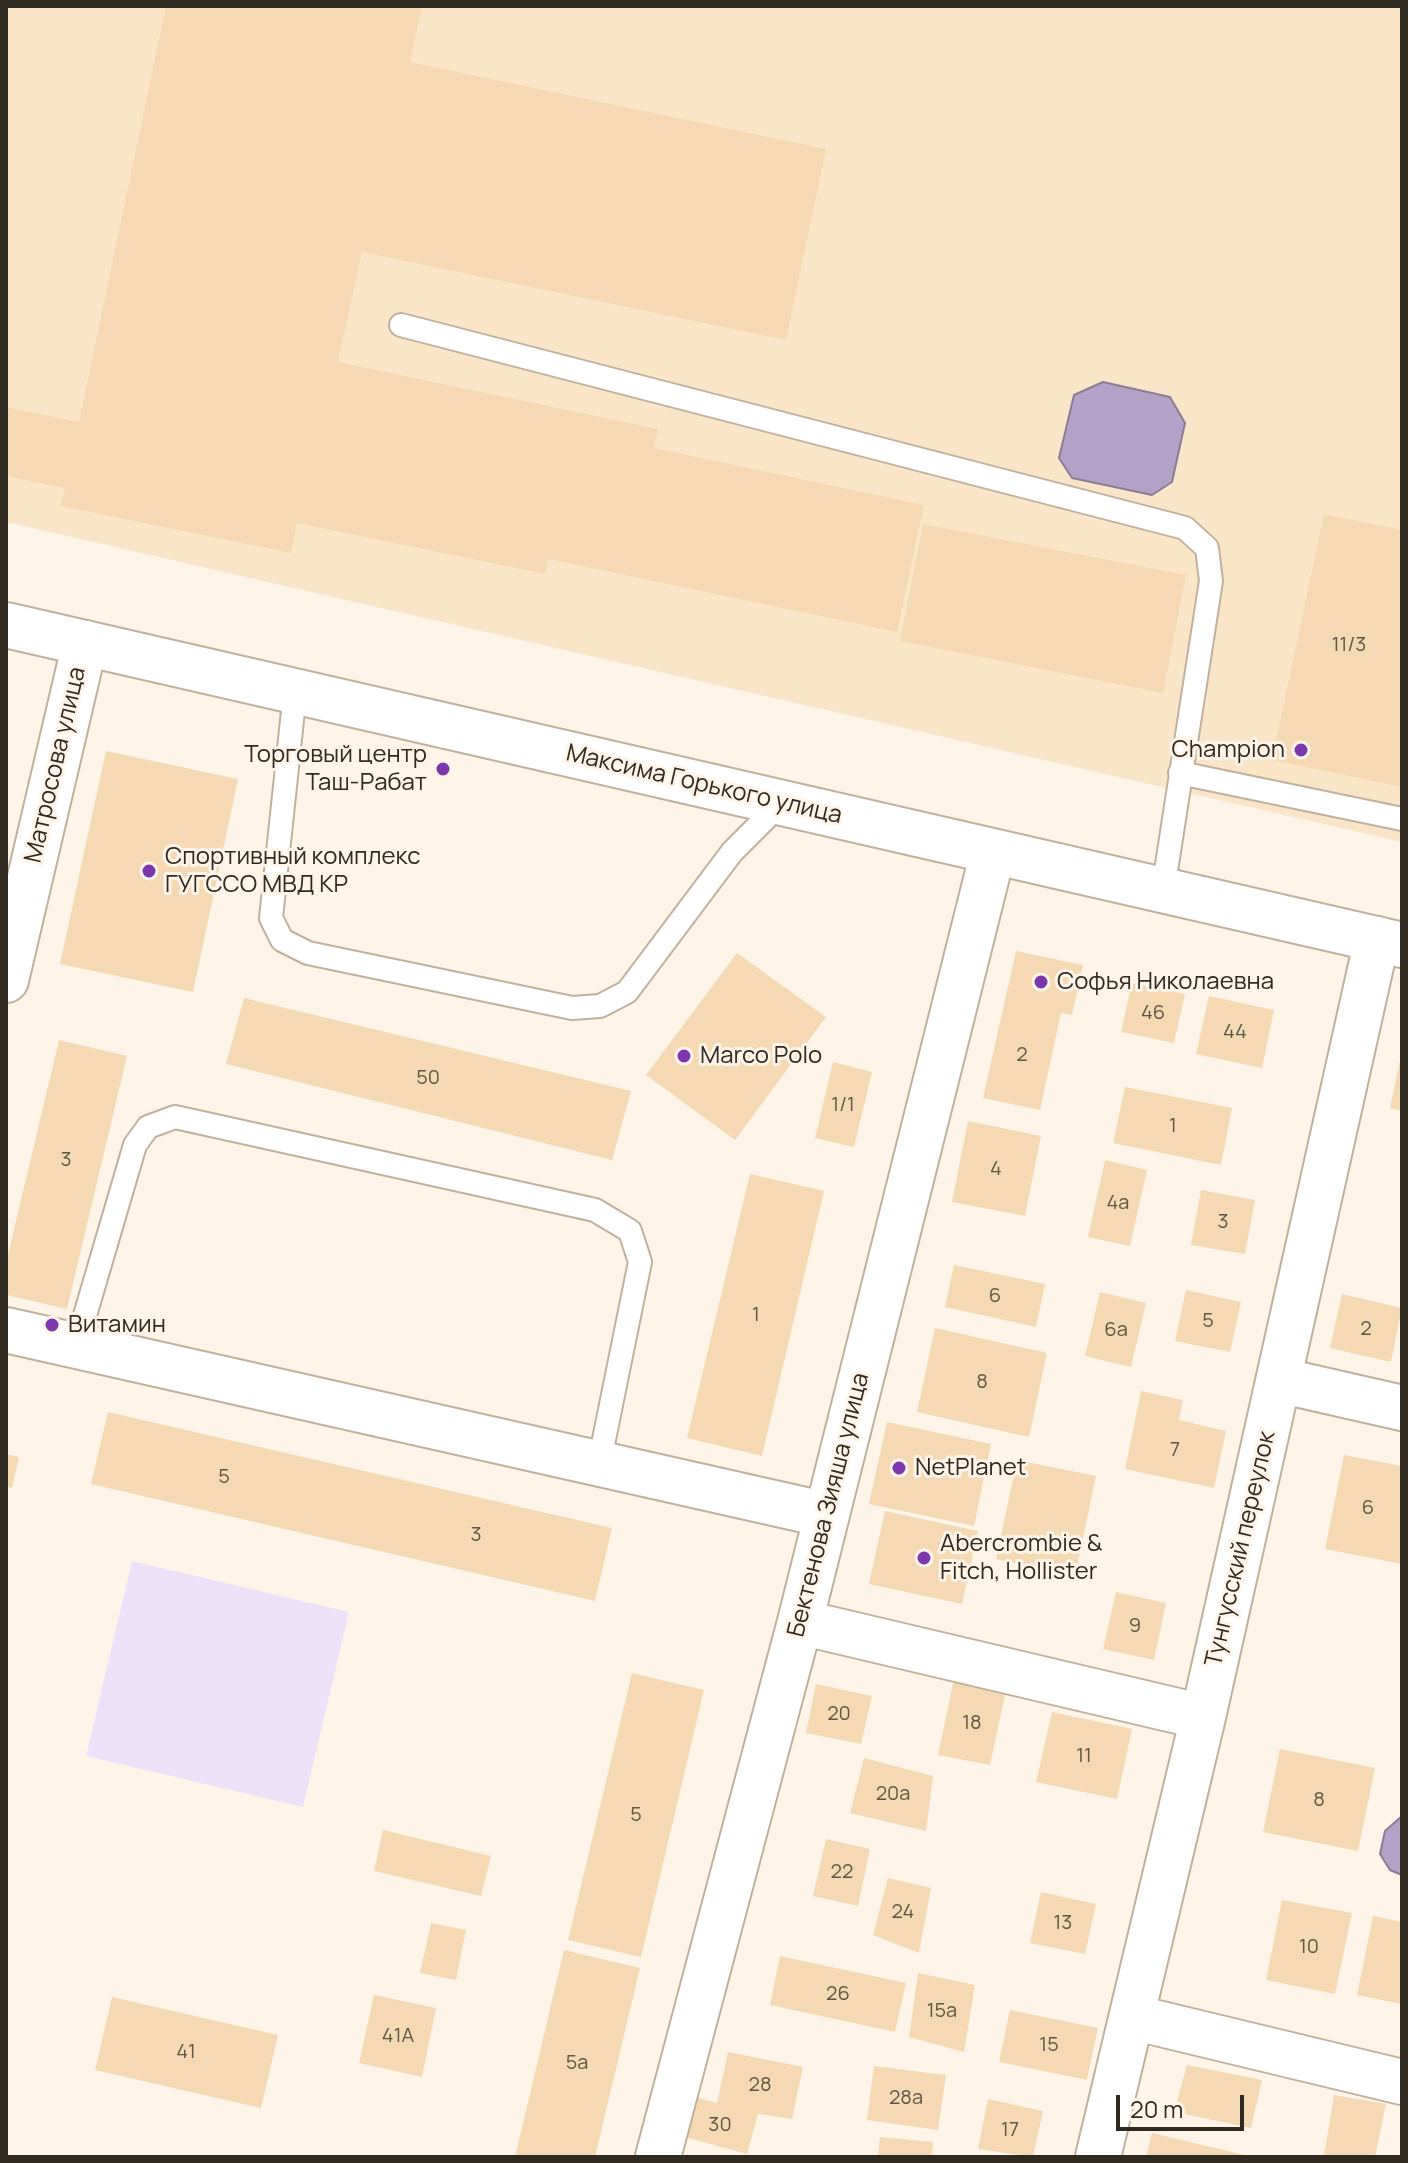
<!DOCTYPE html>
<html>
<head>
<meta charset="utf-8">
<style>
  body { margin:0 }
  #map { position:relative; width:1408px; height:2163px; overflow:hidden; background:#fef4e7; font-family:Manrope,sans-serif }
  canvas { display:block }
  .frame { position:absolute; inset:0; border:8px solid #302a21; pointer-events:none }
  .scale { position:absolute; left:1116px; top:2095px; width:128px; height:36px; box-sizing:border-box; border:4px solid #302a21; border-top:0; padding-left:10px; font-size:24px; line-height:28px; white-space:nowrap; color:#302a21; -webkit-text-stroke:6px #fef4e7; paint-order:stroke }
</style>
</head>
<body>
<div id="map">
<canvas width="1408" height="2163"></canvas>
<div class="frame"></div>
<div class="scale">20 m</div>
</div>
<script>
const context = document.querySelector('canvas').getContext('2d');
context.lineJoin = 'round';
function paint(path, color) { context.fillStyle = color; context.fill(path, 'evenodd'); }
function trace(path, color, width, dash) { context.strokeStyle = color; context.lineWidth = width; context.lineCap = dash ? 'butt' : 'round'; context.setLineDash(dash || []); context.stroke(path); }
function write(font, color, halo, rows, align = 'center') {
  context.font = font + ' Manrope,sans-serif'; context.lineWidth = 6; context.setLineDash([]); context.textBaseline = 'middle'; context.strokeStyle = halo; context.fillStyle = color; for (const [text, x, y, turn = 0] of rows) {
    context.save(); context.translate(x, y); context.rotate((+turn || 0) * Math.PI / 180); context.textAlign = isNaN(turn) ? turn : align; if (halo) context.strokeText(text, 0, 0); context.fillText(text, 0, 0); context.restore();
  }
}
paint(new Path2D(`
  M6,6H1402V842L6,522Z`), '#fbe5c8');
paint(new Path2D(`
  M132,1561L349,1612L303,1807L86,1756Z`), '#eee2fb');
const water = new Path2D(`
  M1103,382L1170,397L1185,423L1172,482L1152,495L1072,478L1059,458L1074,395Z
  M1402,1816V1875L1390,1870L1380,1854L1385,1831Z`);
paint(water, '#b4a1c7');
trace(water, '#8c7d95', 2);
paint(new Path2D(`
  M166,6H422L410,62L826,149L786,340L362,252L338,362L658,429L654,448L924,505L897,632L548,559L545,574L297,523L291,553L61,506L65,488L6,476V407L79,422Z
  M1324,514L1402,530V787L1272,760Z
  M923,524L1186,575L1163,693L900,641Z
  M106,751L238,779L193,992L60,964Z
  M1016,951L1083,965L1072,1015L1061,1013L1040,1110L983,1098Z
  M737,953L826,1017L735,1140L646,1075Z
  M1132,983L1185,994L1174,1043L1121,1032Z
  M1209,996L1274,1010L1262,1068L1196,1054Z
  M244,998L631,1091L612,1160L226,1064Z
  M59,1040L127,1056L67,1309L6,1295V1263Z
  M1401,1056H1402V1111L1390,1108Z
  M833,1062L872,1072L854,1147L815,1138Z
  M1125,1087L1232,1108L1221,1165L1113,1143Z
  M968,1121L1041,1136L1025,1216L952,1202Z
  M1105,1160L1147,1170L1130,1246L1088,1237Z
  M750,1174L824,1191L762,1456L687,1438Z
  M1201,1190L1255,1200L1245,1254L1191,1245Z
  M954,1265L1045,1284L1036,1327L945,1307Z
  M1186,1290L1241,1302L1230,1352L1175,1341Z
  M1100,1292L1146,1303L1131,1367L1085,1356Z
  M1342,1294L1402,1308L1391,1362L1330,1348Z
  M935,1328L1047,1353L1029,1437L917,1412Z
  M1141,1391L1183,1400L1179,1420L1226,1431L1214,1488L1125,1469Z
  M108,1412L612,1528L595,1601L91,1484Z
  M887,1422L991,1444L974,1526L869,1504Z
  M6,1454L19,1457L12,1488L6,1486Z
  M1344,1455L1402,1466V1564L1325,1549Z
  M1017,1460L1096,1476L1075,1576L996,1559Z
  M885,1511L978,1531L962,1604L869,1584Z
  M1116,1592L1166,1603L1154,1660L1103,1649Z
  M632,1673L704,1690L641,1957L568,1940Z
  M954,1679L1006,1690L990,1765L938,1755Z
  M816,1684L872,1696L861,1744L806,1733Z
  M1052,1712L1132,1729L1117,1799L1036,1782Z
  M1280,1749L1375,1768L1358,1851L1263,1832Z
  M864,1758L933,1776L926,1831L850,1813Z
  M383,1830L491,1856L481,1896L374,1871Z
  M826,1839L870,1849L858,1906L813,1896Z
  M888,1878L931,1888L919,1953L873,1935Z
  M1041,1892L1096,1904L1085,1954L1030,1943Z
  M1282,1900L1352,1913L1335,1994L1266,1980Z
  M1373,1916L1402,1922V2004L1357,1995Z
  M431,1923L466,1930L456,1980L420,1973Z
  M564,1950L640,1968L595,2157H515Z
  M780,1956L906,1983L895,2032L770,2005Z
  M918,1973L975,1985L964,2052L909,2037Z
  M374,1995L436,2008L422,2077L359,2063Z
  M112,1997L278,2035L261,2108L95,2070Z
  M1010,2010L1098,2028L1087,2080L999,2062Z
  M728,2052L803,2067L792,2119L758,2114L747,2154L681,2136L692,2096L717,2103Z
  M1187,2065L1262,2080L1251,2128L1174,2112Z
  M874,2066L946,2075L938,2130L867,2120Z
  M1334,2095L1386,2104L1375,2157L1324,2156Z
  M988,2099L1043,2111L1033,2157L978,2149Z
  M1152,2133L1249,2156V2157H1146Z
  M880,2137L933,2142L932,2157H878Z`), '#f4d9b4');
const lane = new Path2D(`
  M401,325L1185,528L1207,548L1211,581L1163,890
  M295,692L271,918L282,940L308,953L572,1008L600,1006L627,992L732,852L781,803
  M1180,773L1402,819
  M76,1346L135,1145L148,1127L175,1117L595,1210L630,1231L640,1262L599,1464`);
const street = new Path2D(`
  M6,980L85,643
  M6,1330L827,1515
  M1279,1380L1402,1408
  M800,1622L1203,1717
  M1132,2017L1402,2082
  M658,2157L800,1622L993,852
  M1098,2157L1203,1717L1377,939`);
const primary = new Path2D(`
  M6,625L1402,945`);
trace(lane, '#c1b19c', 26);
trace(street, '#c1b19c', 48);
trace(primary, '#c1b19c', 48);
trace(lane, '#fff', 22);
trace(street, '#fff', 44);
trace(primary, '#fff', 44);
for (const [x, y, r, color] of [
  [1301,750,8,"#7b37ab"],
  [443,769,8,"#7b37ab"],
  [149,871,8,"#7b37ab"],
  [1041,982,8,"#7b37ab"],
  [684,1056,8,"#7b37ab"],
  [52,1325,8,"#7b37ab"],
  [899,1468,8,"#7b37ab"],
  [924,1558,8,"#7b37ab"]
]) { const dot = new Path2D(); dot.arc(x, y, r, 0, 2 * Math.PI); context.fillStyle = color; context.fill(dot); trace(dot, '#fef4e7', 3); }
write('20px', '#615646', null, [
  ["11/3",1349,645],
  ["46",1153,1013],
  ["44",1235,1032],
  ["2",1022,1055],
  ["50",428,1078],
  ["1/1",843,1105],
  ["1",1173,1126],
  ["3",66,1160],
  ["4",996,1169],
  ["4а",1118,1203],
  ["3",1223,1222],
  ["6",995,1296],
  ["1",756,1315],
  ["5",1208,1321],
  ["2",1366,1329],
  ["6а",1116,1330],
  ["8",982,1382],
  ["7",1175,1450],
  ["5",224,1477],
  ["6",1368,1508],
  ["3",476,1535],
  ["9",1135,1626],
  ["20",839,1714],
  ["18",972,1723],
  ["11",1084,1756],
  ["20а",893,1794],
  ["8",1319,1800],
  ["5",636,1815],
  ["22",842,1872],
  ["24",903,1912],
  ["13",1063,1923],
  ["10",1309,1947],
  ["26",838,1994],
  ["15а",942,2011],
  ["41А",398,2036],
  ["15",1049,2045],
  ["41",186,2052],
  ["5а",577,2063],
  ["28",760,2085],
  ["28а",906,2098],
  ["30",720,2125],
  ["17",1010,2130]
]);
write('24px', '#302a21', '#fef4e7', [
  ["Champion",1285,750,"right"],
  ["Торговый центр",427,755,"right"],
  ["Таш-Рабат",427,783,"right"],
  ["Спортивный комплекс",165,857],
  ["ГУГССО МВД КР",165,885],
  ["Софья Николаевна",1057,982],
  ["Marco Polo",700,1056],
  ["Витамин",68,1325],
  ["NetPlanet",915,1468],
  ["Abercrombie &",940,1544],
  ["Fitch, Hollister",940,1572]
], 'left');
write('24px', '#302a21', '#fef4e7', [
  ["Матросова улица",56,765,-77],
  ["Максима Горького улица",704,785,13],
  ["Бектенова Зияша улица",829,1505,-76],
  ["Тунгусский переулок",1241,1549,-77]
]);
</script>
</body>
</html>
